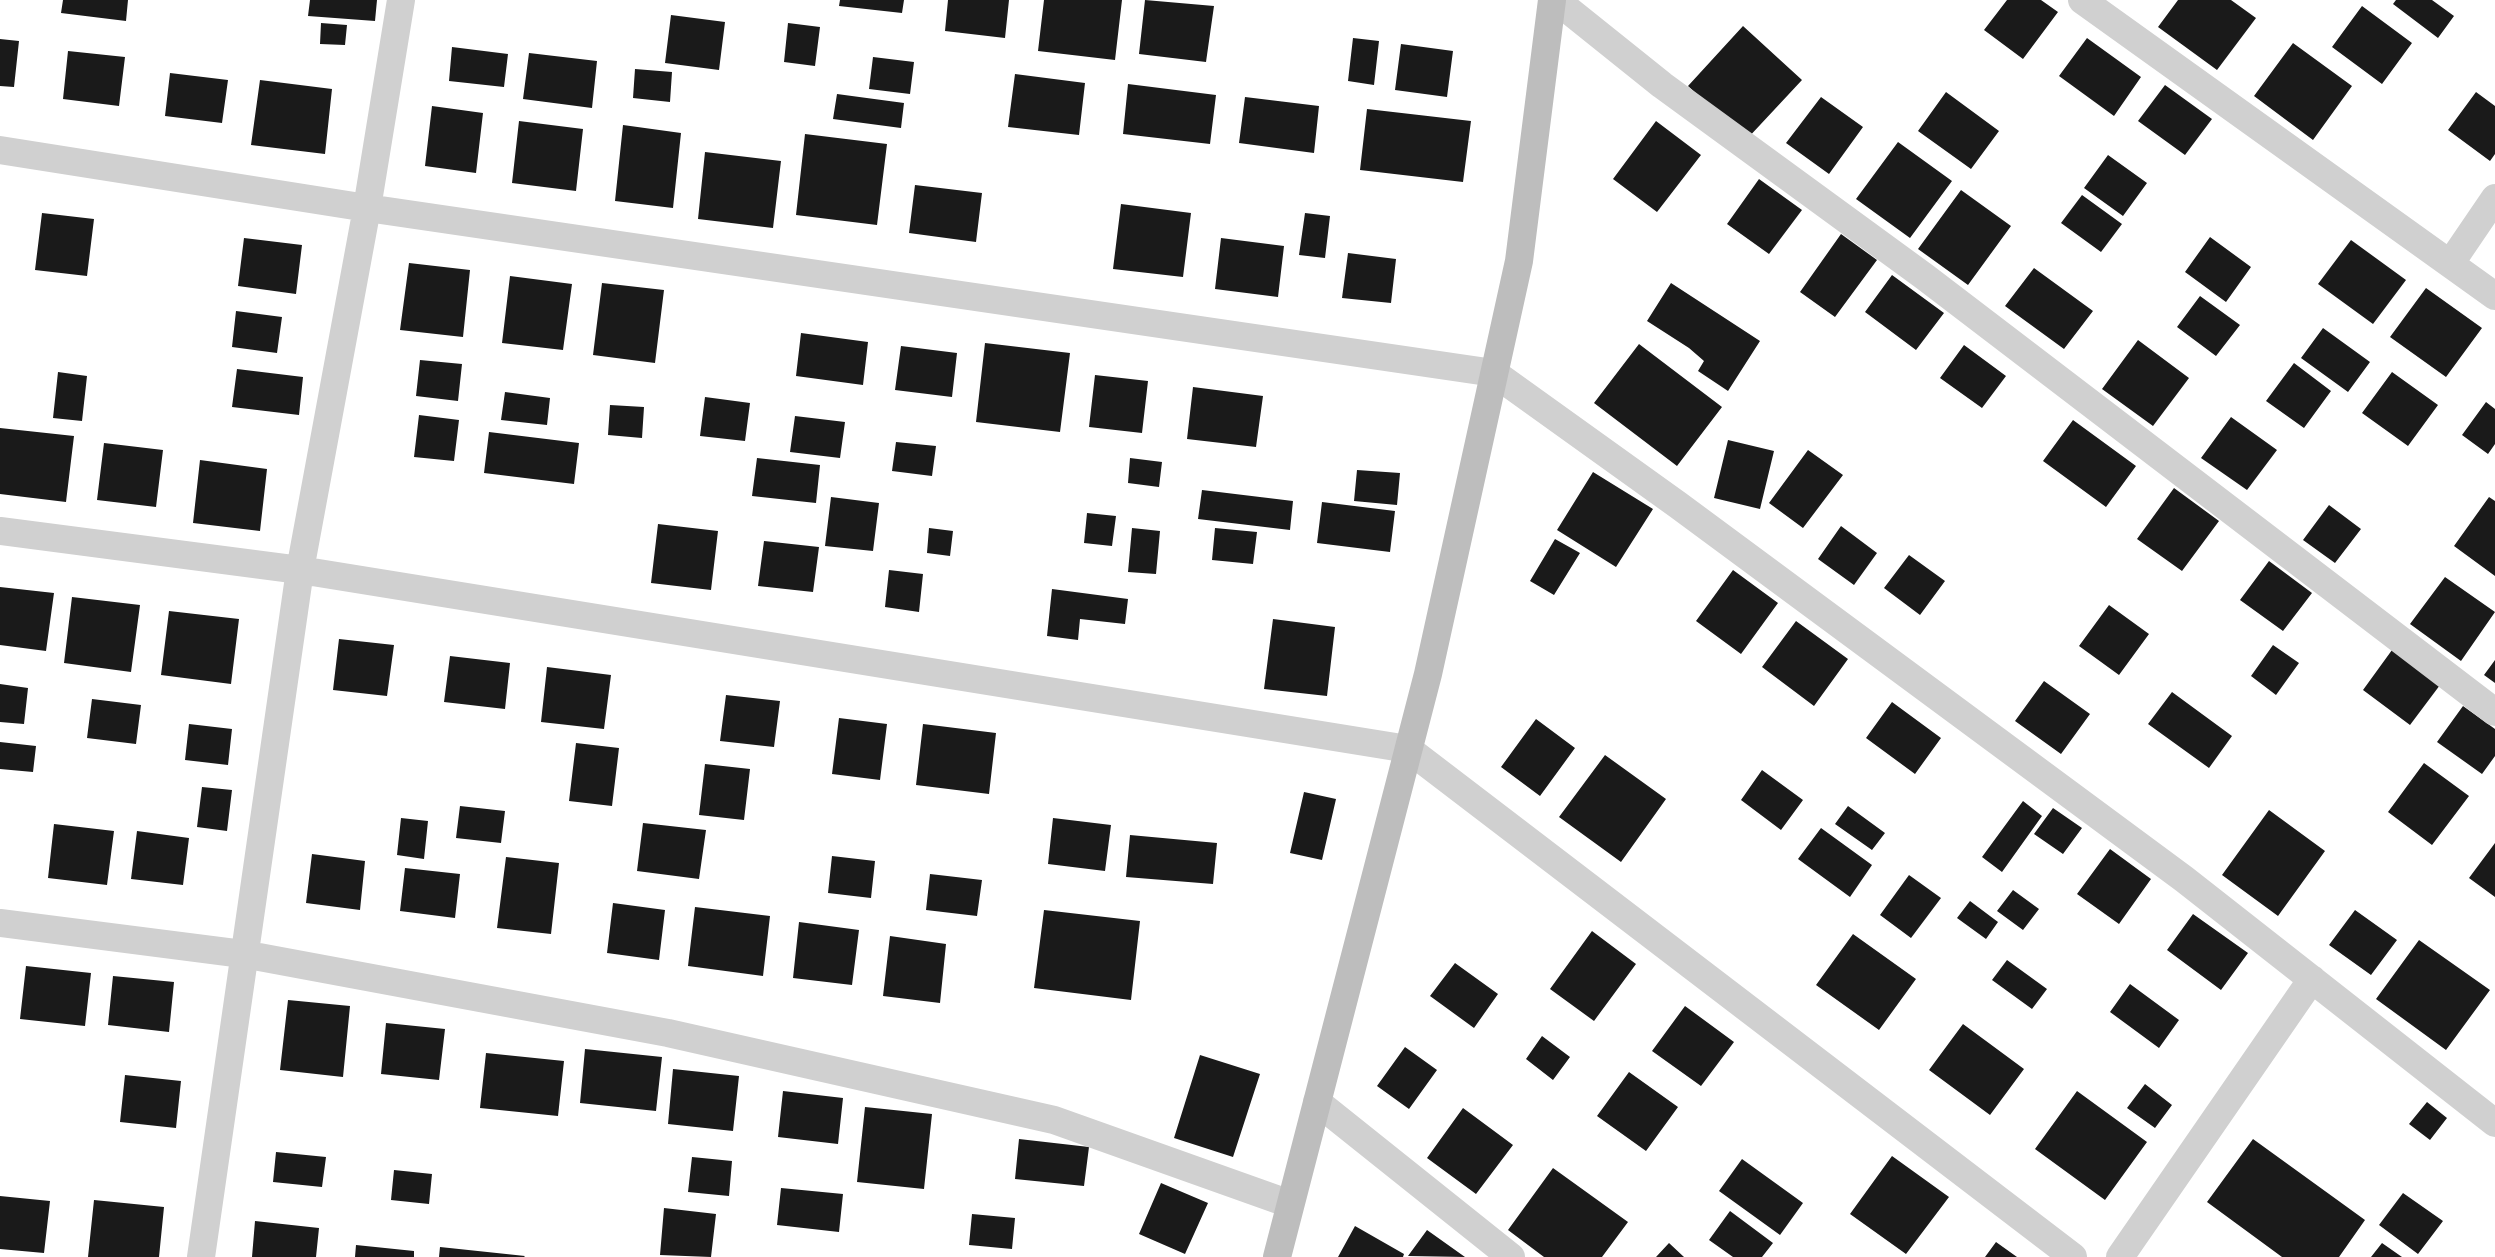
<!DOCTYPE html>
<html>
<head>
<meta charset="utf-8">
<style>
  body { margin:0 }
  canvas { display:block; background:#fff }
</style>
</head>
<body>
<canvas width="2495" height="1257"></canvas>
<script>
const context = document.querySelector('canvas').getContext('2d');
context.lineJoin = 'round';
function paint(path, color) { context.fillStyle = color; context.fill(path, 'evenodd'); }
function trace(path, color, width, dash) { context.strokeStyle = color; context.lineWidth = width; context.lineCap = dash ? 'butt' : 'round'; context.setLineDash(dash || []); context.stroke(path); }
paint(new Path2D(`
  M63,0H128L126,21L61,13Z
  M310,0H377L375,21L308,16Z
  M840,0H904L902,13L839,6Z
  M948,0H1009L1005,38L945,31Z
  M1044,0H1122L1115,60L1038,51Z
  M1145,0L1214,6L1206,62L1139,54Z
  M2007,0H2041L2058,12L2023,59L1984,30Z
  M2178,0H2231L2256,18L2217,70L2158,27Z
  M2396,0H2432L2454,16L2438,38L2393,4Z
  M2362,6L2412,43L2382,84L2332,47Z
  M671,15L725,22L719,70L665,63Z
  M321,23L347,25L345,45L320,44Z
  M788,23L820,27L815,66L784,62Z
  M1743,26L1802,80L1746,140L1688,86Z
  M1353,38L1379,41L1374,85L1348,81Z
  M2087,38L2141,77L2114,116L2059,76Z
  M0,39L19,41L14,87L0,86Z
  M2293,43L2352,86L2313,140L2254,96Z
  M1401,44L1453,51L1447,97L1395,90Z
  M452,47L508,54L504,87L449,81Z
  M68,51L125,57L119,106L63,99Z
  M529,53L597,61L592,108L523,99Z
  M873,57L914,62L910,94L869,89Z
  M635,69L672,72L670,102L633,98Z
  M170,73L228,80L222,123L165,116Z
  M1015,74L1085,83L1079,135L1008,127Z
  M260,80L332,89L325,154L251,145Z
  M1128,84L1216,95L1210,144L1123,134Z
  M2165,85L2212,119L2185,155L2138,121Z
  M1946,92L1999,131L1971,169L1918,131Z
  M2476,92L2495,106V154L2490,161L2448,130Z
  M837,94L904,103L901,128L833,119Z
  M1245,97L1319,106L1314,153L1239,143Z
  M1821,97L1863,127L1829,174L1786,143Z
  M432,106L483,113L476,173L425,166Z
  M1367,109L1471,121L1463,182L1360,170Z
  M519,121L583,129L576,191L512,183Z
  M1656,121L1701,155L1657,212L1613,179Z
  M623,125L681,133L673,208L615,201Z
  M805,134L887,144L877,225L796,215Z
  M1898,142L1952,181L1910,238L1856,199Z
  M705,152L781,161L773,228L698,219Z
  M2108,155L2147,183L2123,216L2084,188Z
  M1759,179L1802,210L1769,254L1727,224Z
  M915,185L982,193L976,242L909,233Z
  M1961,190L2011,226L1968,285L1918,249Z
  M2082,195L2122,224L2101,252L2061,223Z
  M1121,204L1191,213L1183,277L1113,269Z
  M42,213L94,219L87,276L35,270Z
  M1305,213L1330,216L1325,258L1299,255Z
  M1841,234L1877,260L1835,317L1800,292Z
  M2210,237L2251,267L2226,302L2185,272Z
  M244,238L302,245L296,294L238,286Z
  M1221,238L1284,246L1278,297L1215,289Z
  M2351,240L2406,280L2373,324L2318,284Z
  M1348,253L1396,259L1391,303L1342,298Z
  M409,263L470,270L463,337L400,330Z
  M2034,268L2093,311L2064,349L2005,306Z
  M1892,275L1944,313L1916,350L1865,312Z
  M510,276L572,284L563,350L502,343Z
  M602,283L664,290L655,363L593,355Z
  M1671,283L1760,341L1728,391L1698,371L1704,361L1689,348L1647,321Z
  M2426,288L2482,328L2446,377L2390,337Z
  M2200,296L2240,325L2216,356L2177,327Z
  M236,311L282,317L277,353L232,347Z
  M2323,328L2370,362L2348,392L2301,358Z
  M801,333L868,342L863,385L796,376Z
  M2138,340L2189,378L2153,426L2102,389Z
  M985,343L1070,353L1060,432L976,422Z
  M1639,344L1722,407L1677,466L1594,403Z
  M1964,345L2006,376L1982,408L1940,378Z
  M901,346L957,353L952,397L895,390Z
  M420,360L462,364L458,401L416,396Z
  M2294,363L2331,391L2304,428L2266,401Z
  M237,369L303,377L299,415L232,407Z
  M58,372L87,376L82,421L53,418Z
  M2392,372L2438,405L2408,446L2362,413Z
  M1095,375L1148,381L1142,433L1089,427Z
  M1193,387L1263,396L1256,447L1187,439Z
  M505,392L550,398L547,425L501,420Z
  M705,397L750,403L745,441L700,436Z
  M2486,402L2495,409V444L2488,454L2462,435Z
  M610,405L644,407L642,438L608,435Z
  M419,415L459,420L454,461L414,457Z
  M795,416L845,422L840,458L790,452Z
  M2231,417L2277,450L2247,490L2201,458Z
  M2073,420L2136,466L2106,507L2043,461Z
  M0,428L74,436L66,502L0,494Z
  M489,432L579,443L574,484L484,473Z
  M1728,440L1774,451L1760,509L1714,498Z
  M896,442L936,446L932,476L892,471Z
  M104,443L163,450L156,507L97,500Z
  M1808,450L1843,475L1803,528L1769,503Z
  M757,458L820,465L816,503L752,496Z
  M1130,458L1162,462L1159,487L1128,483Z
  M200,460L267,469L260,531L193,523Z
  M1357,470L1400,473L1397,505L1354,501Z
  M1593,472L1653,509L1616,567L1557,530Z
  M2174,488L2219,521L2182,571L2137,539Z
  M1202,490L1293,501L1290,530L1198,519Z
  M831,497L879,503L873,551L825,546Z
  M2489,497L2495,501V576L2454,546Z
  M1322,502L1395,511L1390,552L1317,543Z
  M2329,505L2361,529L2335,563L2303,540Z
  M1087,513L1116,516L1112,546L1084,543Z
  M658,524L718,531L711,590L651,583Z
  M1841,526L1877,553L1854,585L1818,559Z
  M929,528L953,531L950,556L927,553Z
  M1132,528L1160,531L1156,574L1128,572Z
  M1215,528L1257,532L1253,564L1212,560Z
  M1555,539L1580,553L1554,595L1530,581Z
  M764,541L819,547L813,592L758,586Z
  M1909,555L1945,581L1920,615L1884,588Z
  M2269,561L2312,593L2283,631L2240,600Z
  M889,570L923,574L919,612L885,607Z
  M1733,570L1778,603L1741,654L1696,621Z
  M2445,577L2495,612L2461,661L2410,624Z
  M0,587L54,593L46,651L0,645Z
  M1052,589L1128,599L1125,624L1080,619L1078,640L1047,636Z
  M72,597L140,605L131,672L64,663Z
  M2109,605L2149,634L2119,675L2079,646Z
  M169,611L239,619L231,684L161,675Z
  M1273,619L1335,627L1327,696L1264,689Z
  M1796,621L1848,659L1814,706L1762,667Z
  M339,639L394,645L387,696L333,690Z
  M2273,645L2299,663L2276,695L2251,676Z
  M2392,650L2440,685L2410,725L2363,690Z
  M450,656L510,663L505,709L444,702Z
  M2495,660V683L2484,675Z
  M547,667L611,675L604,729L541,722Z
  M2044,681L2090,714L2061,754L2015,721Z
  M0,684L28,688L24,724L0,722Z
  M2172,692L2232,736L2209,768L2148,724Z
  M726,695L780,701L774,747L720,741Z
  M92,699L141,705L136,744L87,738Z
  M1892,702L1941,738L1915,774L1866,738Z
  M2463,706L2495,729V756L2482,774L2437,742Z
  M839,718L887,724L880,780L832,774Z
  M1536,719L1575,748L1540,796L1501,767Z
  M189,724L232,729L228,765L185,760Z
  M923,724L996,733L989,794L916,785Z
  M0,742L36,746L33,772L0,769Z
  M576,743L619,748L612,806L569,801Z
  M1605,755L1666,799L1621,862L1559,817Z
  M2424,763L2469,796L2432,845L2388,812Z
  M705,764L750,769L744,820L699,815Z
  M1762,770L1803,800L1781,830L1741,800Z
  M202,787L232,790L227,831L197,827Z
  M1304,792L1336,799L1322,860L1290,853Z
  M2023,801L2042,816L2002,872L1982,857Z
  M460,806L505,811L501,843L456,838Z
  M1848,806L1885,833L1872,850L1835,824Z
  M2053,808L2082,828L2063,854L2034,834Z
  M2269,810L2325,851L2278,916L2222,875Z
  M401,818L428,821L424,859L397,855Z
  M1053,818L1111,825L1105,871L1048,864Z
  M643,823L706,830L699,879L637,871Z
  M54,824L114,831L107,885L48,878Z
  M1821,828L1872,865L1850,897L1798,859Z
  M137,831L189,838L183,885L131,879Z
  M1130,835L1217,843L1213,884L1126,877Z
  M2495,843V897L2469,878Z
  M2110,849L2151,879L2119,924L2077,894Z
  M312,854L365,861L360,910L306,903Z
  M832,856L875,861L871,898L828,893Z
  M506,857L559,863L551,934L497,928Z
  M405,868L460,874L455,918L400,911Z
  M930,874L982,880L977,916L926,910Z
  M1909,875L1941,898L1911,938L1880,915Z
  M2013,890L2039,909L2023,930L1997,911Z
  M1970,901L1998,922L1986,939L1957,918Z
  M613,903L665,910L659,960L607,953Z
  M695,907L770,916L763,976L688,966Z
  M1044,910L1140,921L1131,1000L1034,988Z
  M2355,910L2397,940L2371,975L2329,945Z
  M2193,914L2248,953L2221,990L2167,950Z
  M799,922L859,930L852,985L793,978Z
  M1592,931L1636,964L1594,1021L1550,989Z
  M1853,934L1916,979L1879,1030L1816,985Z
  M890,936L946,944L940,1003L883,996Z
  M2419,940L2490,990L2446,1050L2376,999Z
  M2007,960L2047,989L2032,1009L1992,980Z
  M1455,963L1498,994L1474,1028L1430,996Z
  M26,966L91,973L85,1026L20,1019Z
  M113,976L174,982L169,1032L108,1025Z
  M2130,984L2179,1020L2159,1048L2110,1012Z
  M288,1000L350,1006L343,1077L280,1070Z
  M1685,1006L1734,1042L1701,1086L1652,1051Z
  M386,1023L445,1029L439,1080L381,1074Z
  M1963,1024L2024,1069L1990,1115L1929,1070Z
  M1542,1036L1570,1057L1553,1080L1526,1059Z
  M1405,1047L1437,1070L1409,1109L1377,1086Z
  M585,1049L662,1057L656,1111L580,1103Z
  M486,1053L564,1061L558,1116L480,1108Z
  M1200,1055L1260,1074L1233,1157L1174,1138Z
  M673,1069L739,1076L733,1131L668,1124Z
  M1629,1072L1678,1107L1646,1151L1597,1116Z
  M125,1075L181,1081L176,1128L120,1122Z
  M2145,1084L2172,1105L2155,1128L2127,1108Z
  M783,1091L843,1098L838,1144L778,1137Z
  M2077,1091L2147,1142L2105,1200L2035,1149Z
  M2427,1102L2447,1118L2430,1140L2409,1124Z
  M865,1107L932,1114L924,1189L857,1182Z
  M1463,1108L1513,1145L1476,1194L1427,1158Z
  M1019,1139L1089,1147L1084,1186L1015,1179Z
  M2253,1139L2365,1220L2339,1257H2282L2207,1202Z
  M276,1152L326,1157L322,1187L273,1182Z
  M1892,1156L1949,1197L1906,1254L1850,1214Z
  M692,1157L732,1161L729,1196L688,1192Z
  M1742,1159L1803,1203L1780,1235L1719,1191Z
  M1553,1168L1628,1222L1602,1257H1544L1508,1230Z
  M394,1170L432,1174L429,1204L391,1200Z
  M1161,1183L1208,1203L1185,1254L1139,1234Z
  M781,1188L843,1194L839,1232L777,1225Z
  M2403,1193L2443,1221L2418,1254L2379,1225Z
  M0,1196L50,1201L44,1253L0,1249Z
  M94,1200L164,1207L159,1257H88Z
  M664,1208L716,1214L711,1257L660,1255Z
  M1730,1211L1773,1243L1762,1257H1733L1709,1240Z
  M972,1214L1015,1218L1012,1249L969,1245Z
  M255,1221L319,1228L316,1257H252Z
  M1355,1226L1404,1254L1403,1257H1338Z
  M1427,1230L1465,1257L1408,1256Z
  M1996,1242L2017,1257H1985Z
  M1669,1243L1684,1257H1656Z
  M2382,1243L2402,1257H2371Z
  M356,1245L414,1251V1257H355Z
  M440,1247L525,1256L524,1257H439Z`), '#1a1a1a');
trace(new Path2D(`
  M1556,0L1662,85L1925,277L2495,712
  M2082,0L2495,296
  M0,150L367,208L1494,373L1678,505L2184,879L2495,1123
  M2450,264L2495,198
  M0,531L300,570L1408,749L2073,1257
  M0,923L243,954L668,1033L1054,1120L1290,1204
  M1317,1102L1511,1257
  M201,1257L300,570L367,208L401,0
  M2120,1257L2312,979`), '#d0d0d0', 28);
trace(new Path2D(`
  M1277,1257L1428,674L1519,261L1552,0`), '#bdbdbd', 28);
</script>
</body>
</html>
